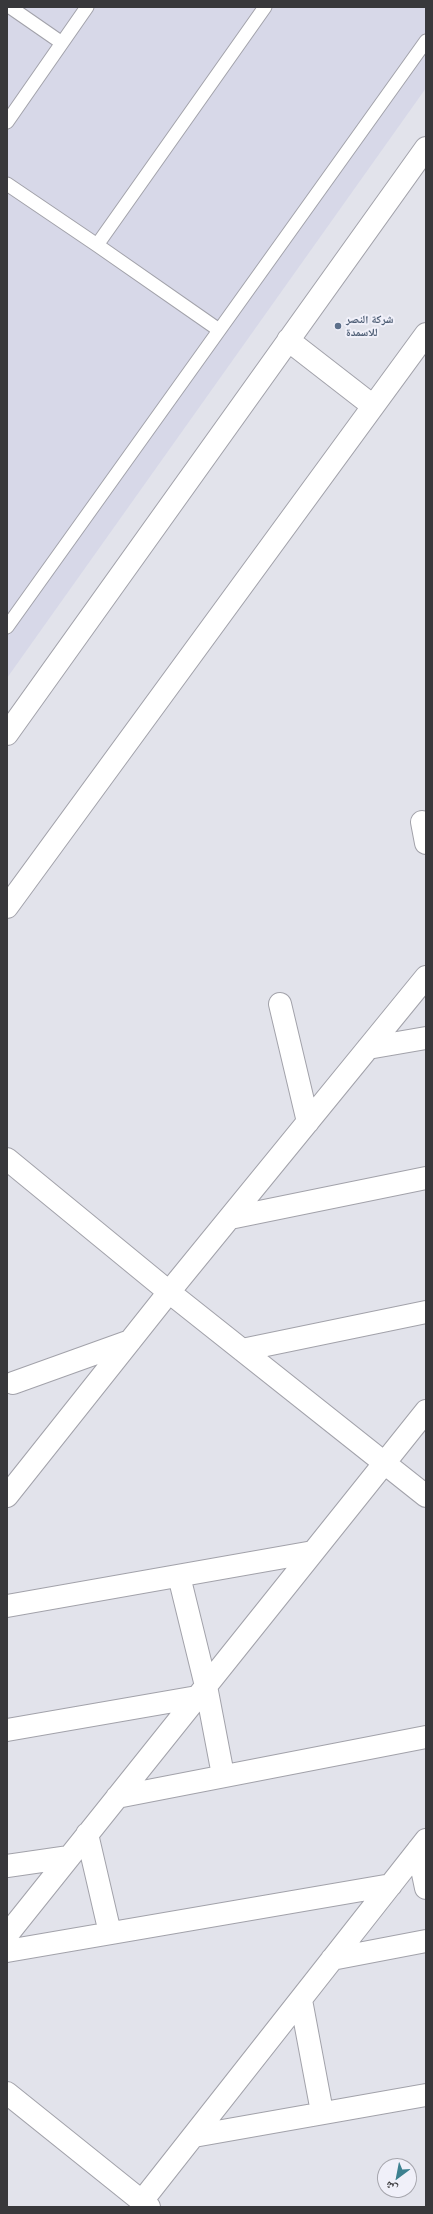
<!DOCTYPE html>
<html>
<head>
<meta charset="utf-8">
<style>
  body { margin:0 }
  #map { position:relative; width:433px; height:2214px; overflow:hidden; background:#e2e3eb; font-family:Quicksand,"Noto Naskh Arabic",sans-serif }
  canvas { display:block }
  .frame { position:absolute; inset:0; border:8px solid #38383b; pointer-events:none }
  .north { position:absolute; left:377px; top:2158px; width:40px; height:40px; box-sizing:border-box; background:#f0f0f9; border:1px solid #a6a6ad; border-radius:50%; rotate:212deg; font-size:11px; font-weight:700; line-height:16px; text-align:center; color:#38383b }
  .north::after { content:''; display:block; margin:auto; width:14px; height:18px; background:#3d8190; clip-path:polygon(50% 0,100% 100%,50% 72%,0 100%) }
</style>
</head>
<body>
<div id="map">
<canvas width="433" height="2214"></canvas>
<div class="frame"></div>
<div class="north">ش</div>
</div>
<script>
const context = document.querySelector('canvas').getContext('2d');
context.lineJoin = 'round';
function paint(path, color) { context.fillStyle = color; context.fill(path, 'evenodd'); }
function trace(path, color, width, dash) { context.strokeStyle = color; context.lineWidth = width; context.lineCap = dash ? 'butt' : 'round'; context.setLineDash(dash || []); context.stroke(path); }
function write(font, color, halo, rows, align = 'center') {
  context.font = font + ' Quicksand,"Noto Naskh Arabic",sans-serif'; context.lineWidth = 4; context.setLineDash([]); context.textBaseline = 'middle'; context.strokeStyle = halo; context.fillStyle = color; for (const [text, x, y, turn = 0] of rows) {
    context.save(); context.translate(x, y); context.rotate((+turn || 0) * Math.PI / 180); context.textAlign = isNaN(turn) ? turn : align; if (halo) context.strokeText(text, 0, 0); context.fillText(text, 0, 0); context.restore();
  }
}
paint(new Path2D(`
  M7,7H426V88L7,678Z`), '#d7d8e8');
const service = new Path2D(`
  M10,7L62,43
  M7,122L87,7
  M7,184L97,245L219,330
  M97,245L265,7
  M7,627L426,41`);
const minor = new Path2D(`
  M288,340L373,406
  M7,734L426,148
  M422,822L426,843
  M7,907L426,334
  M280,1004L308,1122
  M368,1048L426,1038
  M7,1159L169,1292L426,1496
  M230,1218L426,1178
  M242,1350L426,1312
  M13,1383L130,1341
  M7,1496L169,1292L426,977
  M179,1576L206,1686L223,1775
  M7,1606L313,1552
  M7,1730L197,1697
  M117,1797L426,1737
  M87,1834L110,1933
  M418,1850L426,1888
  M7,1866L69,1857
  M7,1935L426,1411
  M7,1951L391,1885
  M332,1959L426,1941
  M301,2000L322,2112
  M7,2093L149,2207
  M194,2136L426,2095
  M142,2201L426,1840`);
trace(service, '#a2a2aa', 15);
trace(minor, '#a2a2aa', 24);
trace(service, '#fff', 13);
trace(minor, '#fff', 22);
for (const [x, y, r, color] of [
  [338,326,4,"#5c6f8a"]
]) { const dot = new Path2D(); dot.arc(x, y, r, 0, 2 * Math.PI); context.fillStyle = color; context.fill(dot); trace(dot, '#f0f0f9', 1.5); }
write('bold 11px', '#4e5e75', '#f0f0f9', [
  ["شركة النصر",346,320],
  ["للاسمدة",346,333]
], 'left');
</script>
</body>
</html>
